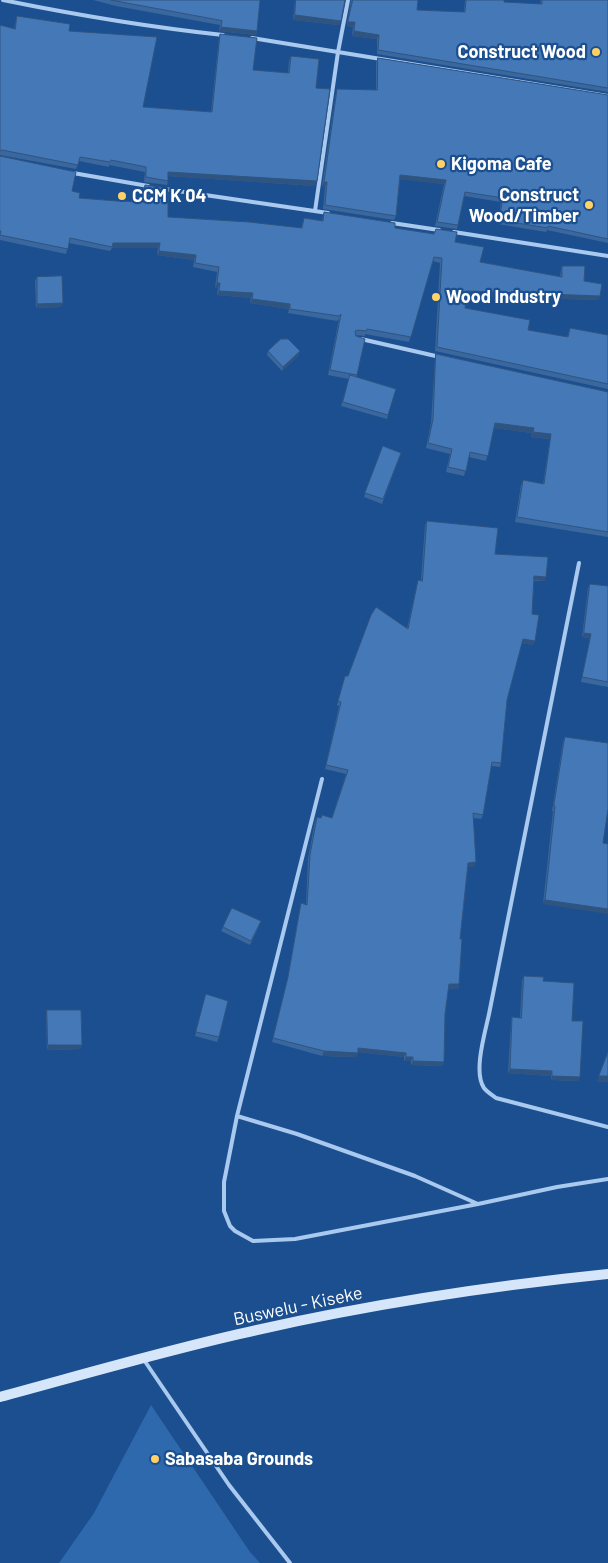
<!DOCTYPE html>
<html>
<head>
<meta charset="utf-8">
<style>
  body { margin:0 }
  canvas { display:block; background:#1b4f8f }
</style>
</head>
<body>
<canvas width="608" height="1563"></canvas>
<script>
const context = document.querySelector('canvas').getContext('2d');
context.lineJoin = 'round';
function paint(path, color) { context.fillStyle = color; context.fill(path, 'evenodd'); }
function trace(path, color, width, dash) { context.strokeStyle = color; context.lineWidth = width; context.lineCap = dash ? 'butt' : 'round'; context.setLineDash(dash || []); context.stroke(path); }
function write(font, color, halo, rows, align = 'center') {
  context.font = font + ' Barlow,sans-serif'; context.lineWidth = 4.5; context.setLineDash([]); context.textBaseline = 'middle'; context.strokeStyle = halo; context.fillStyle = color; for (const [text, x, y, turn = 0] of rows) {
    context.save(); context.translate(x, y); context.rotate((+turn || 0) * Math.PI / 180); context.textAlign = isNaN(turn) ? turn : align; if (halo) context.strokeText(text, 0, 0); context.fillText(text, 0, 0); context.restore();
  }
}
paint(new Path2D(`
  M151,1405L250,1552L260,1563H59L94,1513Z`), '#2e69ad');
trace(new Path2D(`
  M3,0C76,15 149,27 223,35
  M252,38L608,96
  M73,173L148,186
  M164,189L328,213
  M315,211L338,52L348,0
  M392,223L439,230
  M454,232L608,256
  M361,339L440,357
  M579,563L489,1014C485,1033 473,1072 484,1088C487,1092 492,1095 496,1098L608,1127
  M322,779L237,1116L224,1182V1211L230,1226L235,1231L253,1241L295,1239L478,1204L557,1187L608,1179
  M237,1116L297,1134L415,1176L478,1204
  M144,1360L229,1485L290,1563`), '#a9c9ee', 4);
trace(new Path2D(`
  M0,1397C85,1374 170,1349 257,1330C372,1304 490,1286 608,1274`), '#d6e6fa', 10);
paint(new Path2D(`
  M93,0H260L257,31L256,35L219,31L220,25L116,6Z
  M295,0H345L339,25L293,20Z
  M351,0H418L417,10L464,12L465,0L540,4L541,0H608V92L377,54V39L352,36L353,27L347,26Z
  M17,16L69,31L143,107L211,112L219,38L220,34L253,70L288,73L289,61L291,56L316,88L315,186L168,176V181L167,185L144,182L145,172L109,165V167L79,161L76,169L0,155V25L14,29Z
  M378,58L608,95V243L547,230L546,232L498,224L501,202L464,196L457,229L435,226L444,184L400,179L396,216L394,220L323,209L325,187L322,186L336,93L337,89L376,90V62Z
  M0,156L72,191L79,198L117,201L143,202V189L145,185L168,217L301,228L304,218L322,221L324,212L395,228L434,234L436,229L455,242L480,262L560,277L561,270L562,266L584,281L599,300L466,296L465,308L528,330L567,337L570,328L608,335V389L435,351L440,263L433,261L409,342L365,334V336L355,335L357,375V377L388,415L387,419L341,406L349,379L328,375L339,319L337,321L288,313L289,309L250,303L251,298L217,295L218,288H215L217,272L193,267L194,260L157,255L158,248H112L110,251L69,243L66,254L0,240Z
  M37,277L61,307L36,308L35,281Z
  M268,351H300L298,356L282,371L267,355Z
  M436,354L608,392V537L515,522L521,485L523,480L543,484L550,439L531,437L532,433L494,428L486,461L469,457L464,476L446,472L450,454L426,448L431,423L435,359Z
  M383,446L401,453L382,504L364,497Z
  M427,521L495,554L545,581H534L532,614L533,645L522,643L507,700L501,763L500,767L491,766L483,815L481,819L473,818L474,867H468L460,939L459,984L458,989L448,988L445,1014L444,1062L442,1066L411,1065V1061H404V1057L358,1052L356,1057L322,1056L272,1042L287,982L300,908L301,903L306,904L308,859L315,821L317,817L320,818L332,817L346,774L325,769L339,706L337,705L344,680L345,676H348L407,629L417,584L418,580H421L425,525Z
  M590,584L608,586V687L581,682L590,638L582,637L588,588Z
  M565,737L608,743L543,904L553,811H552L563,742Z
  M259,926L250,945L221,931L223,927Z
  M524,976L543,981L572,1021L580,1077L578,1081L551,1080V1076L508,1073L511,1022L512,1017L520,1018L522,980Z
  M206,994L219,1037L217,1042L195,1036Z
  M47,1010L82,1045L80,1049L47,1050L46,1014Z`), '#3a679d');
paint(new Path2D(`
  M295,15L341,21L339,25L293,20Z
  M348,22H355L353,27L347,26Z
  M221,27L257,31L256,35L219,31Z
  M354,31L379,35L377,39L352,36Z
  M168,172L317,181L315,186L167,176Z
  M400,175L446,180L444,184L398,179Z
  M324,182H327L325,187L322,186Z
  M113,243H160L158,248H112Z
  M159,251L196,255L194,260L157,255Z
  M217,283H220L218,288H215Z
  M219,291L253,293L251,298L217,295Z
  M467,291L600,296L599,300L465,296Z
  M252,299L290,304L289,309L250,303Z
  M63,303L61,307L36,308L37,304Z
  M300,351L298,356L282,371L283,367Z
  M495,423L534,428L532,433L493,428Z
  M533,432L551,434L550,439L531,437Z
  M534,576L546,577L545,581L533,580Z
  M584,633L591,634L590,638L582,637Z
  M523,639L535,641L533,645L521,643Z
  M476,862L474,867H467L468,863Z
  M545,900L608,909V914L543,904Z
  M449,984H459L458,989L447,988Z
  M48,1045H82L80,1049L47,1050Z
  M358,1048L406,1053L404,1057L356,1052Z
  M324,1051L358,1053L356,1057L322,1056Z
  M406,1057H413L411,1061H404Z
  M413,1061L444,1062L442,1066L411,1065Z
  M510,1069L552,1071L551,1076L508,1073Z
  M552,1076L580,1077L578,1081L551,1080Z
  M599,1076H608V1082H597Z`), '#305480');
const building = new Path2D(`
  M111,0H260L257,31L221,27L222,21Z
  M296,0H345L341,21L295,15Z
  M353,0H418L417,10L465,12L466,0H504V2L542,4V0H608V88L378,50L379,35L354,31L355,22H348Z
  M17,16L70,24L69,31L157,37L143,107L212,112L220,34L257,38L253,70L289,73L291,56L319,59L316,88L330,89L317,181L168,172V181L146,177V167L111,160L110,162L80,157L78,165L2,150L0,151V25L15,29Z
  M378,58L608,95V239L548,226V228L499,220L503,198L465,192L458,225L437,222L446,180L400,175L396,216L325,205L327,182H324L337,89L377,90Z
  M0,156L76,172L72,191L80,193L79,198L117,201L144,202L145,185L168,188V217L249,222L302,228L304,218L323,221L324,212L395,223V228L434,234L436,229L457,232L455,242L484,247L480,262L562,277V266H585L584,281L602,284L600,296L467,291L465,308L530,320L528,330L568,337L570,328L608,335V384L437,347L442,258L434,257L411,337L367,329L366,331L358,330L355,331L356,336L365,339L357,375L330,370L341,314L339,316L290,309V304L252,299L253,293L219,291L220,283H217L219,267L195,263L196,255L159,251L160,243H113L112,247L70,238L68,249L0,235L1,231H0Z
  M62,276L63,303L37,304V277Z
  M281,339H288L300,351L283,367L268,351Z
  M436,354L608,392V532L517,517L523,480L544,484L551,434L533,432L534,428L495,423L488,456L470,452L466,471L448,467L452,449L428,443L433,419Z
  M350,375L396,389L388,415L343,402Z
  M383,446L401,453L383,499L365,493Z
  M427,521L498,528L495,554L548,557L546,577L534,576L532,614L539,615L535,641L523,639L507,700L501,763L492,762L483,815L473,813L476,862L468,863L460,939H462L459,984H449L445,1014L444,1062L413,1061V1057H406V1053L358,1048V1053L324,1051L273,1038L288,977L301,903L307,905L310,855L317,817L321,818L322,815L332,818L348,770L326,765L341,702L338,701L345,676H348L371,615L376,607L408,629L418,580L422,581Z
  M590,584L608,586V682L582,677L591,634L584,633Z
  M565,737L608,743V809L603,843L608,844V909L545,900L555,806H554Z
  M232,908L261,921L251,941L223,927Z
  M524,976L544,977L543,981L574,983L572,1021H583L580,1077L552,1076V1071L510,1069L512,1017L521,1018Z
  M206,994L228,1001L219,1037L196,1032Z
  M47,1010H81L82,1045H48Z
  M608,1052V1076H599Z`);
paint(building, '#4478b7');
trace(building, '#305480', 1);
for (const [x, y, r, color] of [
  [596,52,5,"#ffd166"],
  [441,164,5,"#ffd166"],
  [122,196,5,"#ffd166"],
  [589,205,5,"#ffd166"],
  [436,297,5,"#ffd166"],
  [155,1459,5,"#ffd166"]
]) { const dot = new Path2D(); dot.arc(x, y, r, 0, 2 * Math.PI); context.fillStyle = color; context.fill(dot); trace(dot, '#1b4f8f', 2); }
write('bold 18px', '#fff', '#1b4f8f', [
  ["Construct Wood",586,52,"right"],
  ["Kigoma Cafe",451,164],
  ["Construct",579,195,"right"],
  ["Wood/Timber",579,216,"right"],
  ["CCM K 04",132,196],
  ["Wood Industry",446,297],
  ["Sabasaba Grounds",165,1459]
], 'left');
write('18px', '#fff', '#1b4f8f', [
  ["Buswelu - Kiseke",298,1306,-12]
]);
</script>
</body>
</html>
